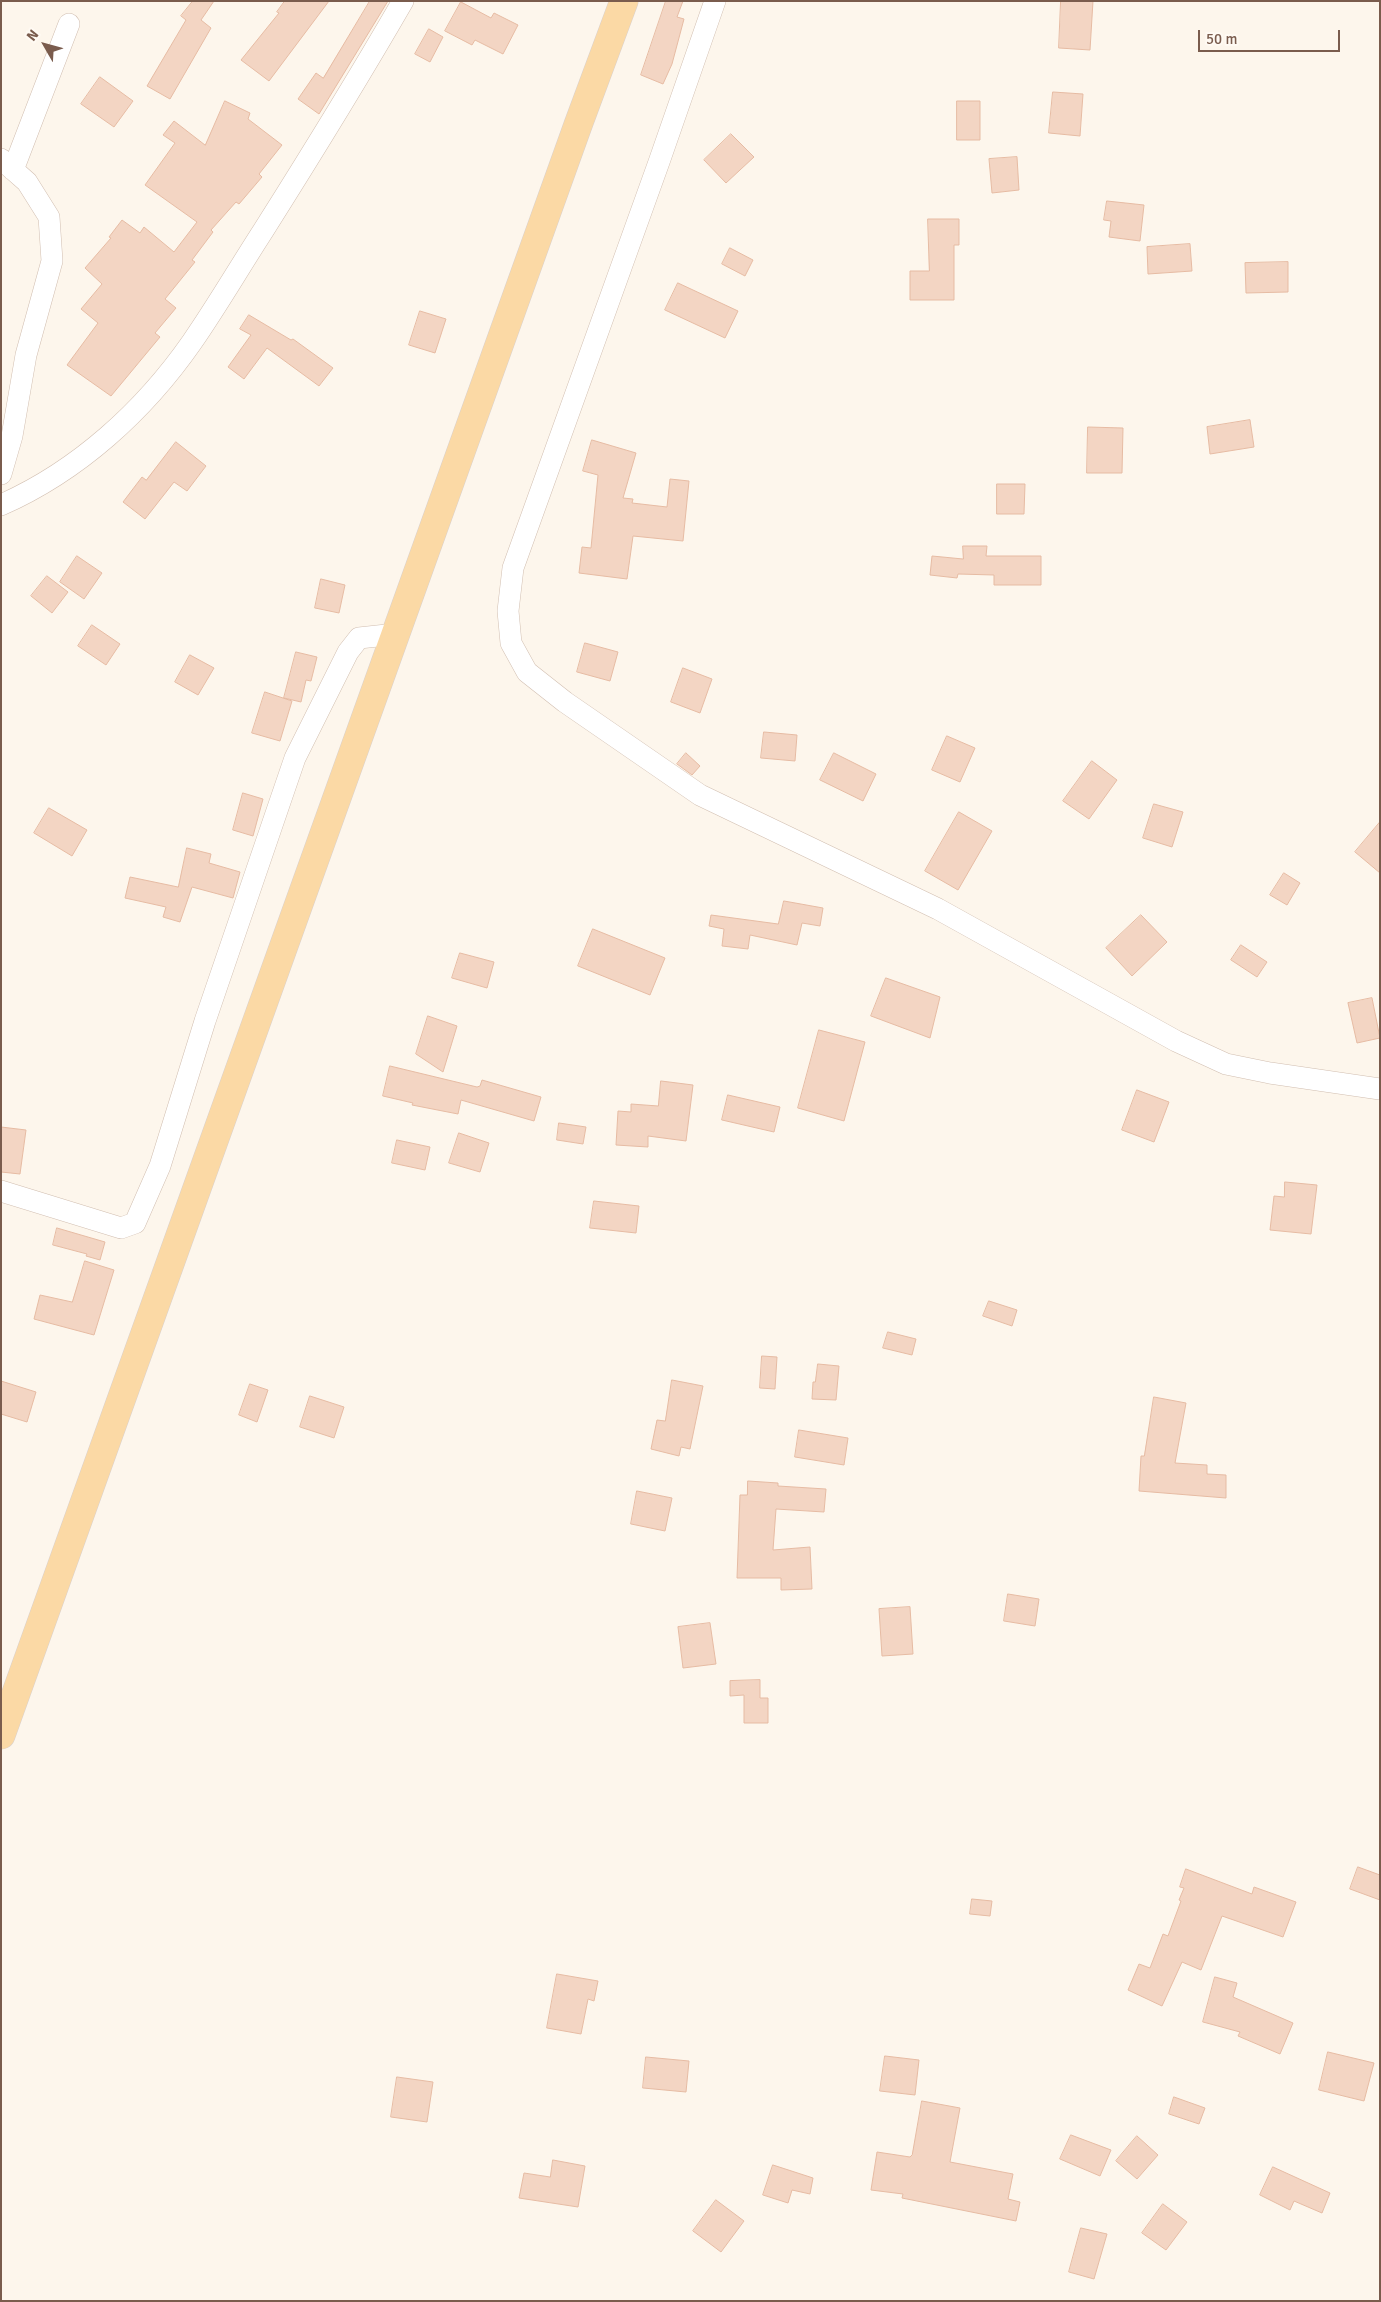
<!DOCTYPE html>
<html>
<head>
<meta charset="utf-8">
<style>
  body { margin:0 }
  #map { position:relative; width:1381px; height:2302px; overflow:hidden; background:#fdf6ec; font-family:Signika,sans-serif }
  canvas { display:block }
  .frame { position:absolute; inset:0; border:2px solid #7a5c4d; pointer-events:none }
  .north { position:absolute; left:20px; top:20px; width:50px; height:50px; -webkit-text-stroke:4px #fffaf3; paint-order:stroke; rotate:308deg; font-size:14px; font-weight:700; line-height:20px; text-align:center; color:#7a5c4d }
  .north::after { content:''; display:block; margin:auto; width:18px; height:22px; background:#7a5c4d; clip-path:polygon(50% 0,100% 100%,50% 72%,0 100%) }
  .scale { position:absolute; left:1198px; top:30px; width:142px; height:22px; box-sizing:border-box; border:2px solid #7a5c4d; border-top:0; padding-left:6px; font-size:15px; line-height:18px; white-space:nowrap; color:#7a5c4d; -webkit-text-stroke:4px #fffaf3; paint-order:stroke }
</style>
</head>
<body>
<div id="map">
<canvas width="1381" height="2302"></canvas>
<div class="frame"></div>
<div class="north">N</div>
<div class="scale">50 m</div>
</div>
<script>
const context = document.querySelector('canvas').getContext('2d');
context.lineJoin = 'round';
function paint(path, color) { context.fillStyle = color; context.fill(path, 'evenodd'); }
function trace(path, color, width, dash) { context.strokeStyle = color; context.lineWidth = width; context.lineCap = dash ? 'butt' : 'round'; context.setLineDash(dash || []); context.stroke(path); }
const building = new Path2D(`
  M193,1H214L201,20L211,28L170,99L147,86L186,20L181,16Z
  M285,1H329L269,81L241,60L279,13L277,12Z
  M370,1H388L319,114L298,99L316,73L323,78Z
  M666,1H683L677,17L684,19L672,64L663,84L641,75Z
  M1061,1H1093L1090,50L1059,48Z
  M461,2L491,18L494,13L518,25L503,54L475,40L472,45L445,31Z
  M429,29L443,37L430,62L415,54Z
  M100,77L133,101L114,127L81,104Z
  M1053,92L1083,94L1080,136L1049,133Z
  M225,101L250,113L248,119L282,145L259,174L262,177L239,204L236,202L211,230L213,232L192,260L195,262L165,299L176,308L155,333L160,337L111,396L67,365L98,323L81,309L102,284L85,268L111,238L109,237L122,220L140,233L144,227L174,252L197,222L145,185L175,143L163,135L174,121L205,145Z
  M957,101H980V140H957Z
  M731,134L754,157L726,183L704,160Z
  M1017,157L1019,190L992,193L989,159Z
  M1107,201L1144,205L1140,241L1109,237L1111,221L1104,220Z
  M928,219H959V245H954V300H910V271H929Z
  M1190,244L1192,271L1148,274L1147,247Z
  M730,248L753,260L745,276L722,264Z
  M1288,262V292L1246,293L1245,263Z
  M678,283L738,311L725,338L665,310Z
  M420,311L446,319L435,353L409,345Z
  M249,315L291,340L293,339L333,368L319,386L267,348L244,379L228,367L251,335L240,329Z
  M1250,420L1254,447L1210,454L1207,427Z
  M1088,427L1123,428L1122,473H1087Z
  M592,440L636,453L623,498L633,499L632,503L667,507L670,479L689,481L683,541L633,536L627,579L579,573L582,547L591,548L598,475L583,471Z
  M176,442L206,466L187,491L174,482L145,519L123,502L142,477L146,480Z
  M997,484H1025L1024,514H997Z
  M963,546H987L986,556H1041V585H994V575L958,574L957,578L930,575L932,556L963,559Z
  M77,556L102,573L84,599L60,582Z
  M47,576L68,592L52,613L31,596Z
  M321,579L345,585L339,613L315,608Z
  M92,625L120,644L106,665L78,646Z
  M585,643L618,652L610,681L577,672Z
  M296,652L317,657L311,681L306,680L301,702L284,698Z
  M190,655L214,668L198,695L175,682Z
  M683,668L712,679L700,713L671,702Z
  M265,692L292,701L280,741L252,733Z
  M764,732L797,735L795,761L761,758Z
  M947,736L975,748L960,782L932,770Z
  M686,753L700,766L692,775L677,764Z
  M834,753L876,774L863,801L820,780Z
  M1092,761L1117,780L1089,819L1063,801Z
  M243,793L263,799L253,836L233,830Z
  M1154,804L1183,812L1172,847L1143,838Z
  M49,808L87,830L72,856L34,833Z
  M959,812L992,831L958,890L925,871Z
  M1380,822V873L1355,852Z
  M187,848L211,854L209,863L240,872L233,898L192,887L180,922L163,917L166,907L125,898L130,877L178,887Z
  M1284,873L1300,883L1287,905L1270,895Z
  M784,901L823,908L820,926L802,923L797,945L750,935L748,949L722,946L724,929L709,926L711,915L778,924Z
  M1141,915L1167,942L1132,976L1106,948Z
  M593,929L665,958L650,995L578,966Z
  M1241,945L1267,962L1257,977L1231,960Z
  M460,953L494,962L487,988L452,978Z
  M886,978L940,997L930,1038L871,1016Z
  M1372,998L1380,1038L1357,1043L1348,1003Z
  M428,1016L457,1026L443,1072L416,1054Z
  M819,1030L865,1042L844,1121L798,1108Z
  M390,1066L477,1087L480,1086L482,1080L541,1097L534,1121L461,1100L458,1114L412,1105L413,1103L383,1096Z
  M661,1081L693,1085L686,1141L648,1136V1147L616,1145L618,1111L631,1112V1104L658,1106Z
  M1137,1090L1169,1102L1154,1142L1122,1130Z
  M728,1095L780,1107L774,1132L722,1120Z
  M559,1123L586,1127L583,1144L557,1140Z
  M1,1127L26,1130L20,1174L1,1172Z
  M459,1133L489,1143L480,1172L449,1163Z
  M397,1140L430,1147L425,1170L392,1163Z
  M1285,1182L1317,1185L1311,1234L1270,1230L1274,1196L1284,1197Z
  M594,1201L639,1206L636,1233L590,1228Z
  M57,1228L105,1242L100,1260L86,1256L87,1254L53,1245Z
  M85,1261L114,1270L94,1335L34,1319L40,1295L72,1302Z
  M989,1301L1017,1310L1012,1326L983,1316Z
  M888,1332L916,1339L912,1355L883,1348Z
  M762,1356L777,1357L775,1389L760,1388Z
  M818,1364L839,1366L836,1400L812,1399L813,1382H815Z
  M672,1380L703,1386L690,1449L681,1447L679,1456L651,1449L657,1420L665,1421Z
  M1,1381L36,1392L27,1422L1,1414Z
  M250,1384L268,1390L257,1422L239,1415Z
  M310,1396L344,1407L334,1438L300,1427Z
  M1154,1397L1186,1403L1175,1463L1207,1465V1474L1226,1475V1498L1139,1491L1141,1456H1144Z
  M799,1430L848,1438L844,1465L795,1457Z
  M748,1481L778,1483V1486L826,1489L824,1512L776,1509L773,1550L810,1547L812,1589L781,1590V1578H737L740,1495H747Z
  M637,1491L672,1498L665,1531L631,1524Z
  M1008,1594L1039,1599L1035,1626L1004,1621Z
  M910,1607L913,1654L882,1656L879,1609Z
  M710,1623L716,1664L683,1668L678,1627Z
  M760,1680V1698H768V1723H744V1695L730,1696V1681Z
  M1358,1867L1380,1875V1900L1350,1889Z
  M1186,1869L1252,1894L1254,1887L1296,1902L1283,1937L1222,1916L1201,1970L1182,1962L1162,2006L1128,1990L1139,1964L1150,1968L1163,1934L1168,1936L1181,1901L1179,1900L1184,1888L1180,1887Z
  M972,1899L992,1901L990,1916L970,1914Z
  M557,1974L598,1981L594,2001L588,1999L581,2034L547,2028Z
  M1215,1977L1237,1983L1233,1997L1293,2023L1280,2054L1238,2036L1240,2032L1203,2022Z
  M1328,2052L1374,2063L1364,2101L1319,2090Z
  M885,2056L919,2060L915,2095L880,2091Z
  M646,2057L689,2061L686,2092L643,2088Z
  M397,2077L433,2082L427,2122L391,2117Z
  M1174,2097L1205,2108L1199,2124L1169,2114Z
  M922,2101L960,2108L950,2162L1013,2174L1008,2199L1020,2202L1016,2221L902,2198L903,2194L871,2190L877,2152L910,2157L912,2155Z
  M1071,2135L1111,2150L1100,2176L1060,2159Z
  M1137,2136L1158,2155L1137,2179L1116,2161Z
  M553,2160L585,2166L578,2207L519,2198L524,2173L550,2177Z
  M773,2165L813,2178L810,2194L792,2190L788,2203L763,2195Z
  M1273,2167L1330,2193L1322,2213L1294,2201L1290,2210L1260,2195Z
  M716,2200L744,2221L721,2252L693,2231Z
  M1163,2204L1187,2222L1166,2250L1142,2233Z
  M1081,2228L1107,2234L1094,2279L1069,2272Z`);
paint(building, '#f3d5c3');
trace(building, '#e6bba3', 1);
const minor = new Path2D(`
  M715,1L659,162L513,568L508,611L511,643L527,672L565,702L700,795L938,909L1176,1041L1226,1064L1270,1073L1380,1089
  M1,159L27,182L49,217L52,261L26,355L12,436L1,474
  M13,170L69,24
  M1,505C78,471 144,411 192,342C217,306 239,268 263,231C311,155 358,79 403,1
  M1,1191L121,1228L135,1223L160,1166L205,1021L295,758L348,652L359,638L396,634`);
const primary = new Path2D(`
  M1,1735L578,125L624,1`);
trace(minor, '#d1beb0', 22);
trace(primary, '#dad1cd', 29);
trace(minor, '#fff', 21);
trace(primary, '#fbd9a5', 28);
</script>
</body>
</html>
